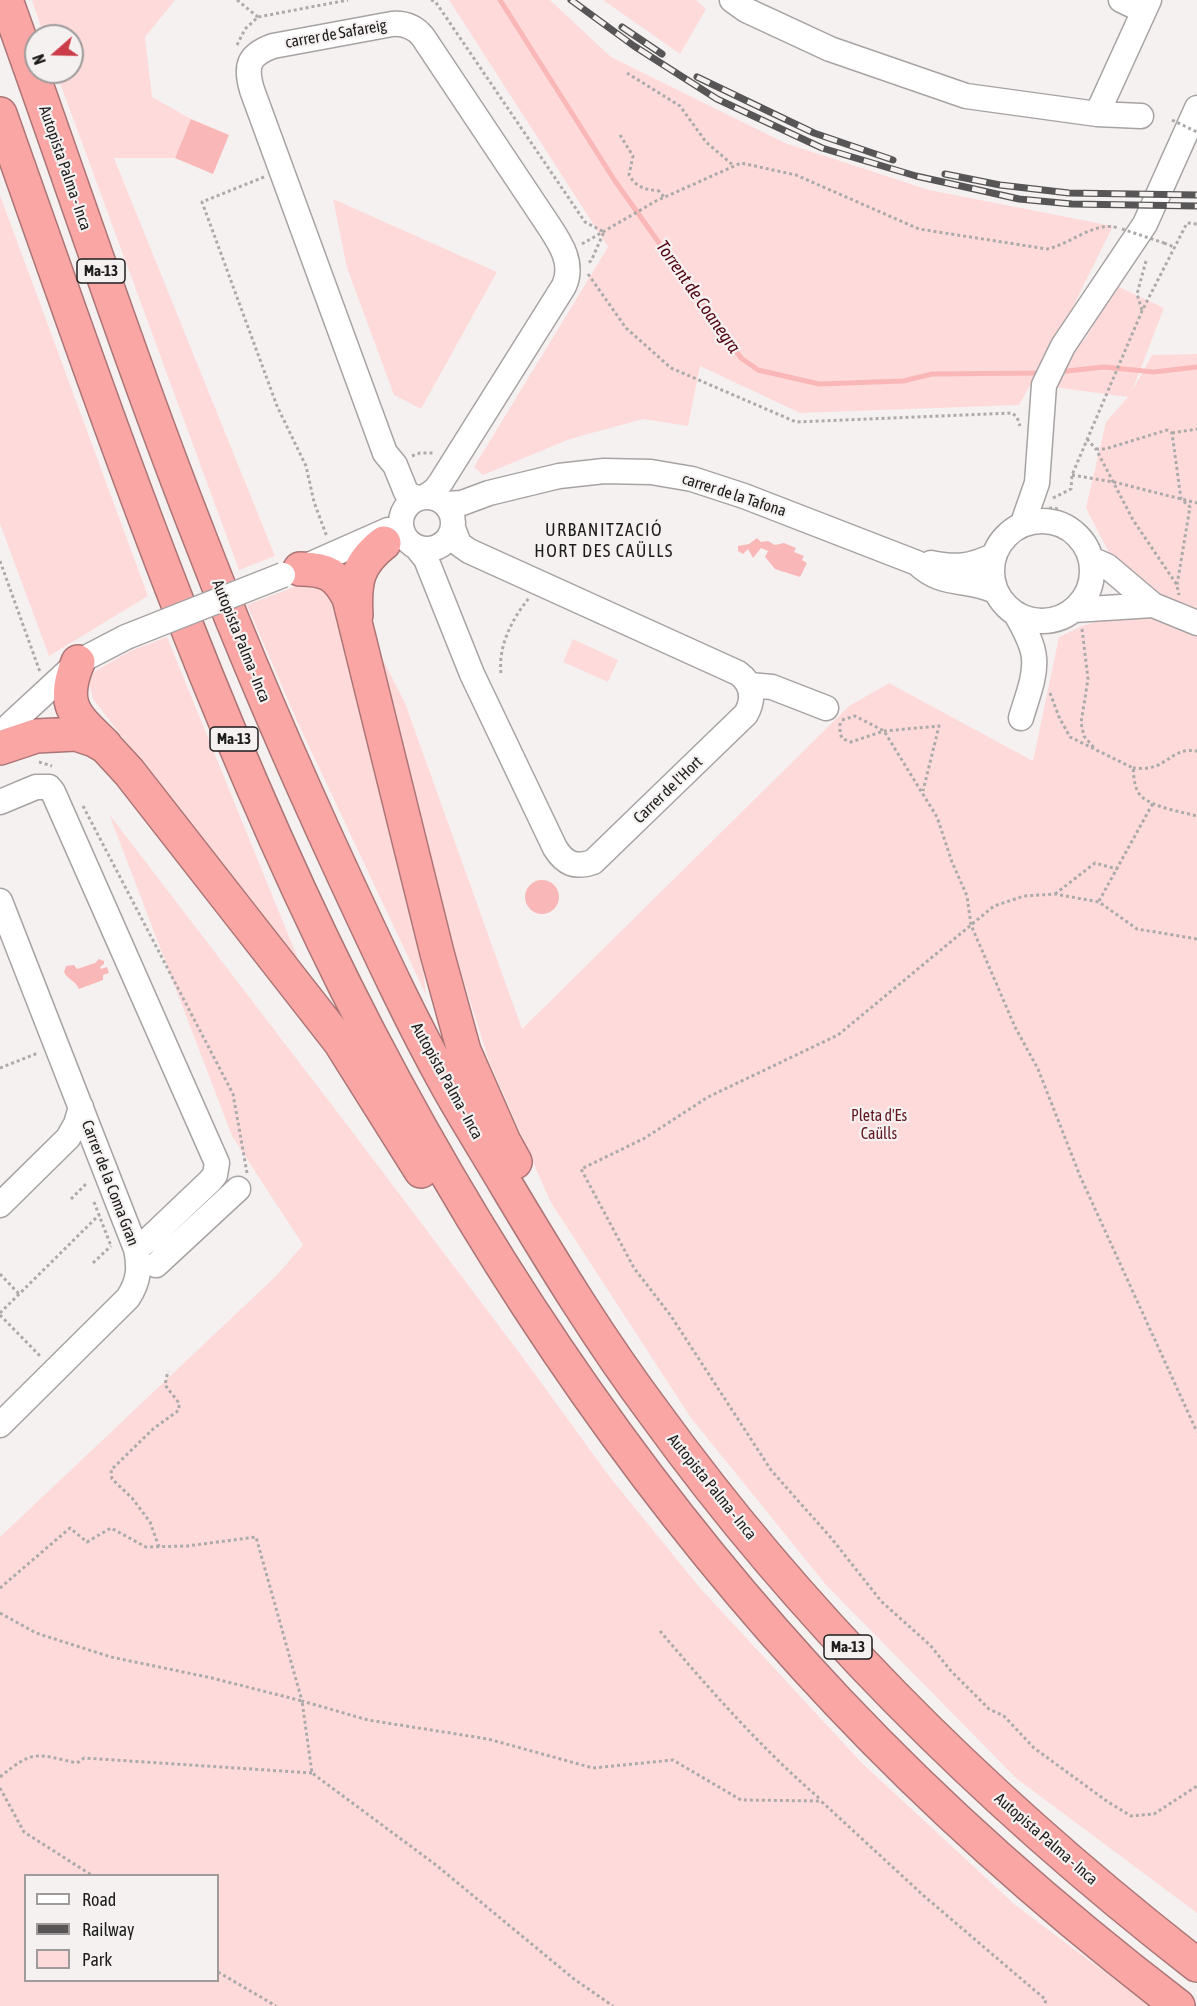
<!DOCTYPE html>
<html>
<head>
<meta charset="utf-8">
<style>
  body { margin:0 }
  #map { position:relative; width:1197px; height:2006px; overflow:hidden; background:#f5f1f1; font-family:"Asap Condensed",sans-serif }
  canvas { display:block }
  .legend { position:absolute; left:24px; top:1874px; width:195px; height:108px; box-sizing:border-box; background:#f5f1f1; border:2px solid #9f9b9b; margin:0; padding:8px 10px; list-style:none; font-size:18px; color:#1d1b1b }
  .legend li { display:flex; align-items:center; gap:12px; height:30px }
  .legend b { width:30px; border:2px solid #9f9b9b }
  .north { position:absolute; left:24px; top:24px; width:60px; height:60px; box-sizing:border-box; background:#f5f1f1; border:2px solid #9f9b9b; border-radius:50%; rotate:250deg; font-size:16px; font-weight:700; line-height:24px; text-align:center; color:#1d1b1b }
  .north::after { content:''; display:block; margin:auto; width:21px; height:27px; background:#cb3b48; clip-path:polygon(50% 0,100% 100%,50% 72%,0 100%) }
</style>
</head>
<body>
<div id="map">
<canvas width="1197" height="2006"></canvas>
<ul class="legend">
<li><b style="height:8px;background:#fff"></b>Road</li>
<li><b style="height:8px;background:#575555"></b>Railway</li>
<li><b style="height:16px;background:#fedbda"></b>Park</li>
</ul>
<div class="north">N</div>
</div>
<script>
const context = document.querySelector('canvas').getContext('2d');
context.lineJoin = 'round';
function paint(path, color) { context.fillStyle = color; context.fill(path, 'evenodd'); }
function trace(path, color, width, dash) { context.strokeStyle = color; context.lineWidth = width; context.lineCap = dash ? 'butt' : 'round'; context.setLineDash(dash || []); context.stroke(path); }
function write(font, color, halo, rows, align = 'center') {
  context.font = font + ' "Asap Condensed",sans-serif'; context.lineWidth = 4.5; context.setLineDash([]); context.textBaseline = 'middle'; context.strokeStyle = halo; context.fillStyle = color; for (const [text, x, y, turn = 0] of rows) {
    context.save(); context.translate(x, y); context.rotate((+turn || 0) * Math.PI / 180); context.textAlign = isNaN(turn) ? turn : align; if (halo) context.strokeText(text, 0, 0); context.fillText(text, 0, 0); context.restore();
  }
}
paint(new Path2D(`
  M32,0H175L145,37L152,97L191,119L175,158H114L275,556L239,570L56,72H72V36H44Z
  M449,0H550L611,57L785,143L929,190L1113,226L1062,329L1084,341L1117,286L1164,308L1132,391L1152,355L1197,354V1913L1017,1779L826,1585L691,1418L550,1201L489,1061L449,934L376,646L405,703L522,1029L849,706L889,683L1033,761L1059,637L1082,626L1152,604L1109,553L1086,508L1106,422L1128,397L1031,384L1019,405L800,413L700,366L688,426L643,419L570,439L483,475L474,467L608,247Z
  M603,0H696L706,9L680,54Z
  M0,195L148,596L49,656L0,524Z
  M333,199L497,272L421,409L394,395L347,268Z
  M307,582L332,588L417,911L426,995L298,723L247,605Z
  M167,637L303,971L93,699L89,683L94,672L130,651Z
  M573,639L618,660L608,682L563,662Z
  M109,814L348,1126L524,1359L609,1476L700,1588L862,1763L1014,1904L1150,2006H0V1537L276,1276L303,1245L232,1136ZM26,1876H218V1980H26Z`), '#fedbda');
paint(new Path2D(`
  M191,119L229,135L213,174L175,158Z
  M757,538L761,542L768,541L775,545L784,543L796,548L794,552L804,556L802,560L807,563L800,577L775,569L765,557L768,551L761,548L753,558L748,549L743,554L738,551V546L749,544Z
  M525 897a17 17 0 1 1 34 0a17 17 0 1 1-34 0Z
  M99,959L104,961V964L100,967L101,969L107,967L109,973L103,975V980L79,989C75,980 68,980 64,972L66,966L74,965L77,969L95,963Z`), '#f9b8b7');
trace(new Path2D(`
  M500,0L615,181L741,358L758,370L819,384L903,381L932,374L1043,373
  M1058,372L1104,367L1154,372L1197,367`), '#f9b8b7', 5);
const minor = new Path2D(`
  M732,0L746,10L830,49L966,96L1097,114L1141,116
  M1121,0L1144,11
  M1097,114L1149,0
  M401 523a26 26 0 1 1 52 0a26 26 0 1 1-52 0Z
  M418,498L409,495L406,492L395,465L385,453L252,90C245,66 248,55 273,46L392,24C405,23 415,27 423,37L549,226C561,244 574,264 564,286L441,482L435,490L425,497
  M445,504L462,503L489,493L559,476L604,471L651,472L692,479L744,496L917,563C943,588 965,577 995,591
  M992 571a50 50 0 1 1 100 0a50 50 0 1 1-100 0Z
  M1023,523L1037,483L1044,385L1063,346L1145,224L1197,108
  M417,548L426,559L472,674L555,848C565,864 575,868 593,862L746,714C755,698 752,683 738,673L469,551L459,544L453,528
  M1091,559L1107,566L1153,605L1197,623
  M931,563C957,568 969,567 993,556
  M302,568L388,530
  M1074,610L1153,605
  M1016,614C1023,627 1033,643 1034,658C1036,677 1026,700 1021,718
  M749,685L772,687L826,708
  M0,734L78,662L126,637
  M0,802L36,787H49L53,792L217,1163L215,1175L210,1181L148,1240L136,1249
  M0,901L136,1249C140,1268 139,1281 128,1298L0,1425
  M0,1205L68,1138L76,1124L81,1107
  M156,1265L238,1189`);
const highway = new Path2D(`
  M6,0C71,180 131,363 201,541C245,655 293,766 344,876C377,947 410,1019 448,1087C467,1121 488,1154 508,1188C554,1265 601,1342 655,1414C806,1623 994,1807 1197,1965
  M0,114C110,425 217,740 369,1033C495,1275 651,1504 839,1703C943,1813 1058,1914 1178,2006
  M300,569C327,569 337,575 349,598L437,953L464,1051L504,1142L515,1162
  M356,615C354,582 357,564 384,543
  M78,662C60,705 75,716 105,745
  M0,748L36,736L76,734L94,740L106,747L129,772L340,1042L421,1171`);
trace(minor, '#a7a3a3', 27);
trace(highway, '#ac7575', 36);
trace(new Path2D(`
  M237,0L258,17
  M431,0L435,1L585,222L604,232L591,261L587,263
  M237,45L245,29L258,17L348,0
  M627,73L680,106L706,142L734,166
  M620,135L633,156L629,175C637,188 644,189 659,191L665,198
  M264,177L202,202L277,406L306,466L314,502L327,537
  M1164,243L1174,247
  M582,244L656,201L741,163L796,175L919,229L1047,249C1069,245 1096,220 1118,228
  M588,274L626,328L671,368L796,422L1012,413L1017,417L1020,426
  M1142,310L1137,294L1146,261
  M1172,433L1197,429
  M1087,439L1096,449L1133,520L1177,585L1179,595
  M1096,449H1105L1167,430L1172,433L1181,499L1190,507L1177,585
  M412,456L420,453H435
  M1072,475L1114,482L1197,503
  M1053,498L1071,489L1072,475L1142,311L1187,223L1197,224
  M1049,508L1059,509
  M0,561L40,672
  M1082,629L1088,679L1081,723L1084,736L1095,749
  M501,673C498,646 512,619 529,598
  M1050,693L1059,717L1070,737L1133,768C1134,777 1134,789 1141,796C1152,807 1182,812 1197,816
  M842,720L855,716L884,731L937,817L952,862L967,896L971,925L1015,1027L1038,1069L1080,1176L1197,1432
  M840,723V734L843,739L851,742L884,731L939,726L923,791
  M39,762L52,766
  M1133,768C1137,768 1143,769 1148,768C1168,765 1175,747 1197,751
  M83,806L233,1094L247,1173
  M1055,894L1095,863L1117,869
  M1099,901L1153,803
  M1197,939L1137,929L1099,902L1055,894L1024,896L994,906L838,1035L708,1097L645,1138L581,1169L634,1268L671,1316L771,1470L832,1539L881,1601L930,1645L951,1671L989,1709L1004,1716L1034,1748L1108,1802L1131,1816L1154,1814L1197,1786
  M0,1068L38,1053
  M71,1199L88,1182
  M94,1202L111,1246
  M93,1263L111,1246
  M0,1274L19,1294
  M0,1313L100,1214
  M0,1315L41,1357
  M159,1547L150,1522L132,1498L112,1479L111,1470L153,1429L179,1410V1403L165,1385L168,1371
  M0,1588L70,1528L87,1542L111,1528L146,1547L187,1546L256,1537L302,1701L368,1720L488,1739L593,1768L673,1760L741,1800L821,1801L924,1896L1046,2000L1044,2006
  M0,1613L36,1633L111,1657L212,1678L302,1701L312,1773L436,1865L574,1979L613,2006
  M660,1631C710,1690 761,1748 820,1799
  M0,1777C34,1749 36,1754 77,1763L84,1758L312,1773
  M0,1788L24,1832L93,1876
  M218,1972L276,2006`), '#adaaaa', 3, [3, 3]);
trace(minor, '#fff', 24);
trace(highway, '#f9a6a5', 33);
const rail = new Path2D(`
  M571,0L634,46L717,99L822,148L916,176L1019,199L1072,204L1197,206
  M622,27L662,54
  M697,77L814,133L893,160
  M945,174L1000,185L1069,193L1197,195`);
trace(rail, '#575555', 7);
trace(rail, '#f5f1f1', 4.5, [14]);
const minorBridge = new Path2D(`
  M126,637L283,575`);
trace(minorBridge, '#a7a3a3', 27, []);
trace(new Path2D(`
  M1172,120L1197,132
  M1122,229L1164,243`), '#adaaaa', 3, [3, 3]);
trace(minorBridge, '#fff', 24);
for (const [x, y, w] of [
  [101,271,48],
  [234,739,48],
  [848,1647,48]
]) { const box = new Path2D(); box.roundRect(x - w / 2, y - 12, w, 24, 4.5); context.fillStyle = '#f5f1f1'; context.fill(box); trace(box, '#1d1b1b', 1.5); }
write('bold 15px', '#1d1b1b', null, [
  ["Ma-13",101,271],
  ["Ma-13",234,739],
  ["Ma-13",848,1647]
]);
write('16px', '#1d1b1b', '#f5f1f1', [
  ["carrer de Safareig",336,34,-10],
  ["Autopista Palma - Inca",65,168,71],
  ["carrer de la Tafona",734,495,18],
  ["Autopista Palma - Inca",241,641,68],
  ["Carrer de l'Hort",668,790,-44],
  ["Autopista Palma - Inca",447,1081,61],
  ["Carrer de la Coma Gran",110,1183,69],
  ["Autopista Palma - Inca",712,1487,51],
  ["Autopista Palma - Inca",1046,1839,41]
]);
write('16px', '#61181e', '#f5f1f1', [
  ["Pleta d'Es",879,1116],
  ["Caülls",879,1134]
]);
write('italic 18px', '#510611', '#f5f1f1', [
  ["Torrent de Coanegra",698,297,55]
]);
context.letterSpacing = '1.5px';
write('18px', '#1d1b1b', '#f5f1f1', [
  ["URBANITZACIÓ",604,530],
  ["HORT DES CAÜLLS",604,551]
]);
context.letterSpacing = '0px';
</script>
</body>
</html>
